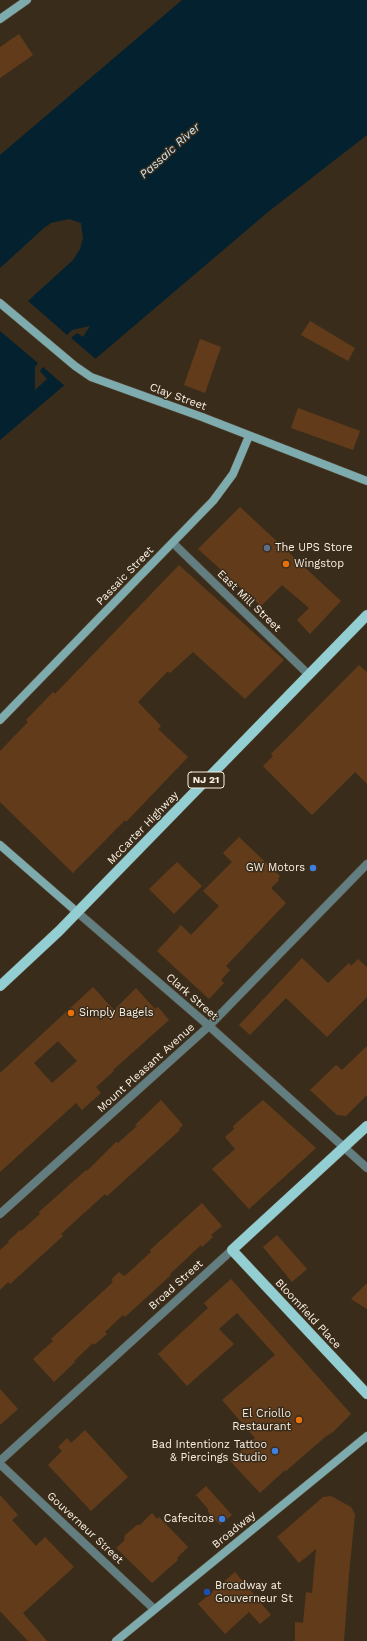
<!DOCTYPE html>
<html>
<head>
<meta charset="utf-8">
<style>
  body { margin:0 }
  canvas { display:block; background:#3a2c1a }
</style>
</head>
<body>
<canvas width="367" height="1641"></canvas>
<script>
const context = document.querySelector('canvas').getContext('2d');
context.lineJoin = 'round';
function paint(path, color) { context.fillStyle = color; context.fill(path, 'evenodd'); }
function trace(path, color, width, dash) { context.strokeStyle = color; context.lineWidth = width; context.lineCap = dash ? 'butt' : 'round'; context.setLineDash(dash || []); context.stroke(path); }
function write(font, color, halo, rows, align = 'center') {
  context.font = font + ' "Work Sans",sans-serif'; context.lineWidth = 3; context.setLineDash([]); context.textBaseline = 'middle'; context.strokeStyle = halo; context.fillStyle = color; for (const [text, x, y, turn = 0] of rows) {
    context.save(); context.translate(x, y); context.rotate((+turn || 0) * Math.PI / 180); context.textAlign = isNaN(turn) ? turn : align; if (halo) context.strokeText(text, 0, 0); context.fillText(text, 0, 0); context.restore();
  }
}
paint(new Path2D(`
  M182,0H367V135L268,212L0,440V155Z`), '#03212e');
paint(new Path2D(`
  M69,219L81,223L83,238L80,249L73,260L28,301L67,335L72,330L90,326L83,337L77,333L71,338L97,360L66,387L43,367L40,371L47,379L35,390V367L38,363L0,331V268L44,228L51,223Z`), '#3a2c1a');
paint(new Path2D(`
  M19,34L33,55L0,78V47Z
  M310,321L355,348L348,361L301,335Z
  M200,339L221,347L205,393L184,385Z
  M298,408L360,431L353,450L291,428Z
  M240,507L341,601L310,634L297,620L309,608L282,585L261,606L198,549Z
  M179,565L284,660L245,699L193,652L170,673L168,671L138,702L161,726L158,729L188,757L126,822L125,820L73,873L0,802V751L28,722L26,720L53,692L55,694Z
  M359,665L367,672V784L355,772L312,815L263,766L273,756L271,754Z
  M239,837L280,876L278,879L279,880L271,888L286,903L226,966L230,970L221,980L224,983L209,999L157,951L181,925L191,935L219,906L203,891L232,862L223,853Z
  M177,862L202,886L174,914L149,889Z
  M302,958L328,983L349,963L351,966L358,959L367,967V997L327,1037L286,998L250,1035L239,1025Z
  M93,987L114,1010L136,988L155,1009L158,1007L169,1020L113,1070L114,1071L96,1087L101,1093L82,1110L76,1103L0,1172V1073ZM58,1041L77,1061L52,1083L34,1063Z
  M367,1046V1095L346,1116L337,1115L310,1090L336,1065L342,1070Z
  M161,1100L183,1125L179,1129L180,1130L107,1196L105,1194L61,1234L63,1236L10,1284L8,1282L0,1290V1250L9,1242L8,1241L20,1230L21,1231L40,1214L39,1212L86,1170L87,1171L116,1142L118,1143L137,1126L135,1125Z
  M263,1100L316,1148L249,1209L212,1169L235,1149L225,1137L234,1129L233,1126Z
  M202,1203L222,1226L211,1235L213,1237L202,1247L201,1245L170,1274L171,1275L125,1317L123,1315L105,1332L107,1334L94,1345L93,1343L74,1361L75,1362L54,1382L33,1359L53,1341L51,1339L113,1282L111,1280L119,1272L124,1276L127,1274L151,1252L150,1250Z
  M277,1235L307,1269L292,1282L263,1247Z
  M231,1279L351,1414L333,1432L325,1437L286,1471L285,1470L260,1493L230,1461L255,1438L222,1400L275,1355L237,1313L219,1329L234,1344L187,1386L158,1354L208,1308L204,1303Z
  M367,1283V1309L351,1299Z
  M0,1389L18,1409L0,1425Z
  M85,1430L128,1477L91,1511L48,1465L62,1451L58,1447L67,1438L71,1443Z
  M206,1486L232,1515L220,1525L208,1512V1509L196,1495Z
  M0,1495L18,1515L12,1520L36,1546L45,1537L74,1567L23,1613L47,1641H28L0,1611Z
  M331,1496L351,1507L355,1514L349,1574L344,1641H295V1622L303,1623L306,1592L312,1593L316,1549L299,1563L277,1537L323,1497Z
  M152,1513L157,1519L159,1517L188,1547L177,1558L178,1560L152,1583L116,1548L124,1541L125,1535L137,1525H140Z
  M235,1572L271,1615L260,1624L249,1612L225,1634L198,1604Z`), '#623c1a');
const street = new Path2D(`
  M173,543L309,675
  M77,912L209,1026L367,1168
  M0,1214L209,1026L367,864
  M0,1461L232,1250
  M0,1464L154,1609`);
const secondary = new Path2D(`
  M0,19L27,0
  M0,303L75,366L91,377L202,417L367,481
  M0,720L213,501L233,474L249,436
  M0,845L77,912
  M116,1641L367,1436`);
const primary = new Path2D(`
  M0,986L59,931L367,615
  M367,1126L232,1250L367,1394`);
trace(street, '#554836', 9);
trace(secondary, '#554836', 9);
trace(primary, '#554836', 11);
trace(street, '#637e80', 8);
trace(secondary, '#7eabae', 8);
trace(primary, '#93ced2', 10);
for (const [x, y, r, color] of [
  [267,548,4,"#5c6f8a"],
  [286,564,4,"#e8710a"],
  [313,868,4,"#3f7fe0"],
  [71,1013,4,"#e8710a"],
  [299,1420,4,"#e8710a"],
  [275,1451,4,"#3f7fe0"],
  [222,1519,4,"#3f7fe0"],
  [207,1592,4,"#1a4fb4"]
]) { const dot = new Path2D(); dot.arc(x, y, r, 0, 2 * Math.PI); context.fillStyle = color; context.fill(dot); trace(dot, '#3a2c1a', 1.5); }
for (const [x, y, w] of [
  [206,780,36]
]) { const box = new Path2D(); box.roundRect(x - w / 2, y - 8, w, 16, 3); context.fillStyle = '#3a2c1a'; context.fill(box); trace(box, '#faf1e5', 1); }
write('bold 10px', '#faf1e5', null, [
  ["NJ 21",206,780]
]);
write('11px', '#faf1e5', '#3a2c1a', [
  ["Clay Street",178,397,20],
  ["Passaic Street",125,576,-46],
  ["East Mill Street",249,601,44],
  ["McCarter Highway",143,828,-46],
  ["Clark Street",192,997,41],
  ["Mount Pleasant Avenue",146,1068,-42],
  ["Broad Street",176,1285,-42],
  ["Bloomfield Place",308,1314,47],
  ["Gouverneur Street",85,1528,43],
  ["Broadway",234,1530,-39]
]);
write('11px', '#faf1e5', '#3a2c1a', [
  ["The UPS Store",275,548],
  ["Wingstop",294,564],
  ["GW Motors",305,868,"right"],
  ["Simply Bagels",79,1013],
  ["El Criollo",291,1414,"right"],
  ["Restaurant",291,1427,"right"],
  ["Bad Intentionz Tattoo",267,1445,"right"],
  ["& Piercings Studio",267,1458,"right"],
  ["Cafecitos",214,1519,"right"],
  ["Broadway at",215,1586],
  ["Gouverneur St",215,1599]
], 'left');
write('italic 12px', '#c8e9f9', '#3a2c1a', [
  ["Passaic River",170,151,-42]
]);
</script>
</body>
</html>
